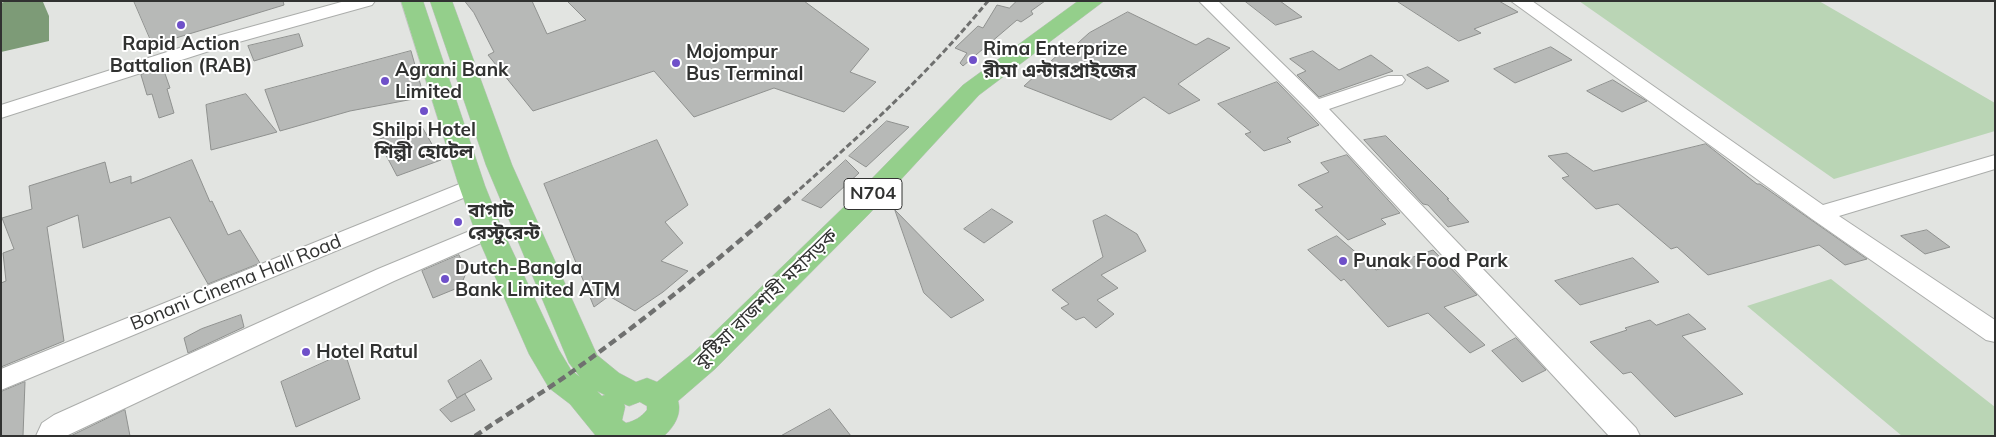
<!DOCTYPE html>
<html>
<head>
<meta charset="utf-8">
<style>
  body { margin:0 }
  #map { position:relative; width:1996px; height:437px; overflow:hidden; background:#e2e4e1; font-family:Mulish,sans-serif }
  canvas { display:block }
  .frame { position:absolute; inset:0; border:2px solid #313231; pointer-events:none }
</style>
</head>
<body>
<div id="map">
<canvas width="1996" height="437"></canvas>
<div class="frame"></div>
</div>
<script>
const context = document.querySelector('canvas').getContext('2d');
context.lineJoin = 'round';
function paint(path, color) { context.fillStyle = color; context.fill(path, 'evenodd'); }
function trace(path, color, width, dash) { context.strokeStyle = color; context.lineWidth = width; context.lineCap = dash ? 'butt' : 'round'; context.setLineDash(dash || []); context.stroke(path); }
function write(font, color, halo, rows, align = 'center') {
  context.font = font + ' Mulish,"Noto Sans Bengali",sans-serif'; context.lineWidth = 4; context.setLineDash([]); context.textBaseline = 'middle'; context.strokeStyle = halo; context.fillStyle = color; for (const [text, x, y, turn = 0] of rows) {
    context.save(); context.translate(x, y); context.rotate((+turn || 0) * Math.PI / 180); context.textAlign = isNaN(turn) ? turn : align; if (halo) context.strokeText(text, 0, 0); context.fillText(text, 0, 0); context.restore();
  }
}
paint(new Path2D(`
  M1579,1H1819L1995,103V131L1834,179Z
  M1831,279L1995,407V436H1902L1747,306Z`), '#bad5b5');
paint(new Path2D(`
  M7,1L43,2L49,16V41L1,52V3Z`), '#7d9b77');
const building = new Path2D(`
  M134,1H283L284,5L153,45Z
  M465,1H532L547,34L586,20L567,1H804L869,49L850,72L876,82L844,112L774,88L694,117L654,71L533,111L488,55L494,52L474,13Z
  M1017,1H1045L1031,11L1033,14L1021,22L1017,20L963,66L960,63L967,53L955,48L978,26L983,28L997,5L1009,8Z
  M1245,1H1280L1302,17L1276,25Z
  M1397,1H1499L1518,12L1474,29L1481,33L1459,41Z
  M1128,12L1196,45L1208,38L1230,48L1178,84L1200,100L1169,114L1144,97L1111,120L1024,86L1063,50L1068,52L1089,33Z
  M299,34L303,46L254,61L248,46Z
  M1551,47L1572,60L1515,83L1494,69Z
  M411,51L424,97L350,111L280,131L265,90Z
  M1313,51L1339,70L1371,55L1393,71L1319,97L1297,75L1306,71L1290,59Z
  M1428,67L1449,81L1427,89L1407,75Z
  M163,68L170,88L167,89L174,113L159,118L152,94L147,95L141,75Z
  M1613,80L1637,95L1647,101L1622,112L1587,91Z
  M1277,82L1319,125L1287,138L1291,142L1264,151L1245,134L1251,132L1218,104Z
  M246,94L277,132L211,150L206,105Z
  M887,121L909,127L866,167L849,156Z
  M421,125L441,160L397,176L378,140Z
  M1386,136L1449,199H1447L1469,222L1448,227L1428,205L1423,204L1364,140Z
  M657,140L688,205L665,222L683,243L661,261L688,271L663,292L635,311L609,296L594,307L544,184Z
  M1706,144L1757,184H1760L1867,259L1845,265L1819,245L1708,275L1677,247L1671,249L1618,204L1596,209L1562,178L1569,176L1548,156L1567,153L1593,171Z
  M1347,155L1400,213L1381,219L1386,224L1348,240L1315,210L1323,207L1298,185L1329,172L1321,163Z
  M192,160L210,202L212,201L228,235L240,230L260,263L208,284L170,217L83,248L78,215L47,227L64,341L1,367V283L6,281L3,253L14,249L2,218L32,209L29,186L105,162L110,183L131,176V183Z
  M846,160L859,173L821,208L802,200Z
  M992,209L1013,222L984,243L964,229Z
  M895,210L939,255L984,300L951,318L924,293Z
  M1106,215L1137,234L1146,251L1101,275L1118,288L1097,300L1114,314L1096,328L1084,317L1076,320L1061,308L1069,304L1052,290L1103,257L1093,221Z
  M1927,230L1950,247L1925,254L1901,236Z
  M1337,236L1376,270L1433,250L1477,295L1444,307L1485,345L1470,353L1428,313L1388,327L1344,279L1341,281L1308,250Z
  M459,255L467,271L460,287L433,298L422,271Z
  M1633,258L1659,282L1580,305L1555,281Z
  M1689,314L1706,329L1682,336L1743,394L1675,417L1631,372L1623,374L1590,342L1627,330L1625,328L1650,320L1656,325Z
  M241,315L244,327L188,353L184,338L201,329Z
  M1516,338L1546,370L1522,382L1492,351Z
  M345,353L360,399L296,427L281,382Z
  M481,360L492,379L457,398L448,381Z
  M25,382L23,436H1V392Z
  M465,394L475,410L451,422L440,410Z
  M830,409L851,436H781Z
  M125,410L130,436H71Z`);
paint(building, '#b7b9b7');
trace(building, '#8f918f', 1);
const minor = new Path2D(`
  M345,1H375L372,5L228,45L1,118V105L214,37Z
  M1199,1H1218L1319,99L1388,76H1402L1405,80L1402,84L1329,109L1636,428L1640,436H1609L1309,111Z
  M1511,1H1532L1823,205L1995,155V169L1839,216L1995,320V342L1986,340L1812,219Z
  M472,179L480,181L483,186L480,191L1,390V369Z
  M489,223L497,226L500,231L497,236L394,281L66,436H36L42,423L54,415L378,269Z`);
const highway = new Path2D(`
  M401,1H423L485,186L503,231L559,350L571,370L580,377L569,363L486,165L430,1H452L512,165L597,355L619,373L636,382L647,378L657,382L693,353L850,201L963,85L1078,1H1104L979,95L870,213L715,369L678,401C682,414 674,427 664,436H596L570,404L549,388L529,354L475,231L459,186ZM597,391L605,395L602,396ZM640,402L647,406V410C641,417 635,421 626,423L622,420L625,407L624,404L629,406Z`);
trace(minor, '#abadab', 2);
trace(highway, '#c1c2c1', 1);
paint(minor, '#fff');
paint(highway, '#94cf8b');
trace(new Path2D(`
  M793,195C862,134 929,73 988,1`), '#6f706f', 3, [6, 3]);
trace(new Path2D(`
  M475,436C507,414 541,394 573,371C650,316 723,256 794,194`), '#6f706f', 4.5, [8, 4.5]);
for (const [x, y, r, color] of [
  [181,25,5,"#6f50c9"],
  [973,60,5,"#6f50c9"],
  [676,63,5,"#6f50c9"],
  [385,81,5,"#6f50c9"],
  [424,111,5,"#6f50c9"],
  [458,222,5,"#6f50c9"],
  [1343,261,5,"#6f50c9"],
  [445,279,5,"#6f50c9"],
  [306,352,5,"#6f50c9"]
]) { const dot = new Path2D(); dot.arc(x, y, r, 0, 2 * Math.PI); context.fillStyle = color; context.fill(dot); trace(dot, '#fff', 2); }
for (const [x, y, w] of [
  [873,194,58]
]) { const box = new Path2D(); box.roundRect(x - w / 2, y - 15.5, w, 31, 4); context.fillStyle = '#fff'; context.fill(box); trace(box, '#313231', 1); }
write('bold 18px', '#313231', null, [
  ["N704",873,194]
]);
write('bold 19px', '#313231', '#fff', [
  ["Rapid Action",181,44,"center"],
  ["Battalion (RAB)",181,66,"center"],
  ["Rima Enterprize",983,49],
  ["রীমা এন্টারপ্রাইজের",983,71],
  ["Mojompur",686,52],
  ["Bus Terminal",686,74],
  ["Agrani Bank",395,70],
  ["Limited",395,92],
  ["Shilpi Hotel",424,130,"center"],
  ["শিল্পী হোটেল",424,152,"center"],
  ["বাগাট",468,211],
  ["রেস্টুরেন্ট",468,233],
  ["Punak Food Park",1353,261],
  ["Dutch-Bangla",455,268],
  ["Bank Limited ATM",455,290],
  ["Hotel Ratul",316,352]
], 'left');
write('19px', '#313231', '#fff', [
  ["Bonani Cinema Hall Road",236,283,-22],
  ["কুষ্টিয়া রাজশাহী মহাসড়ক",766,299,-44]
]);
</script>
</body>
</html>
